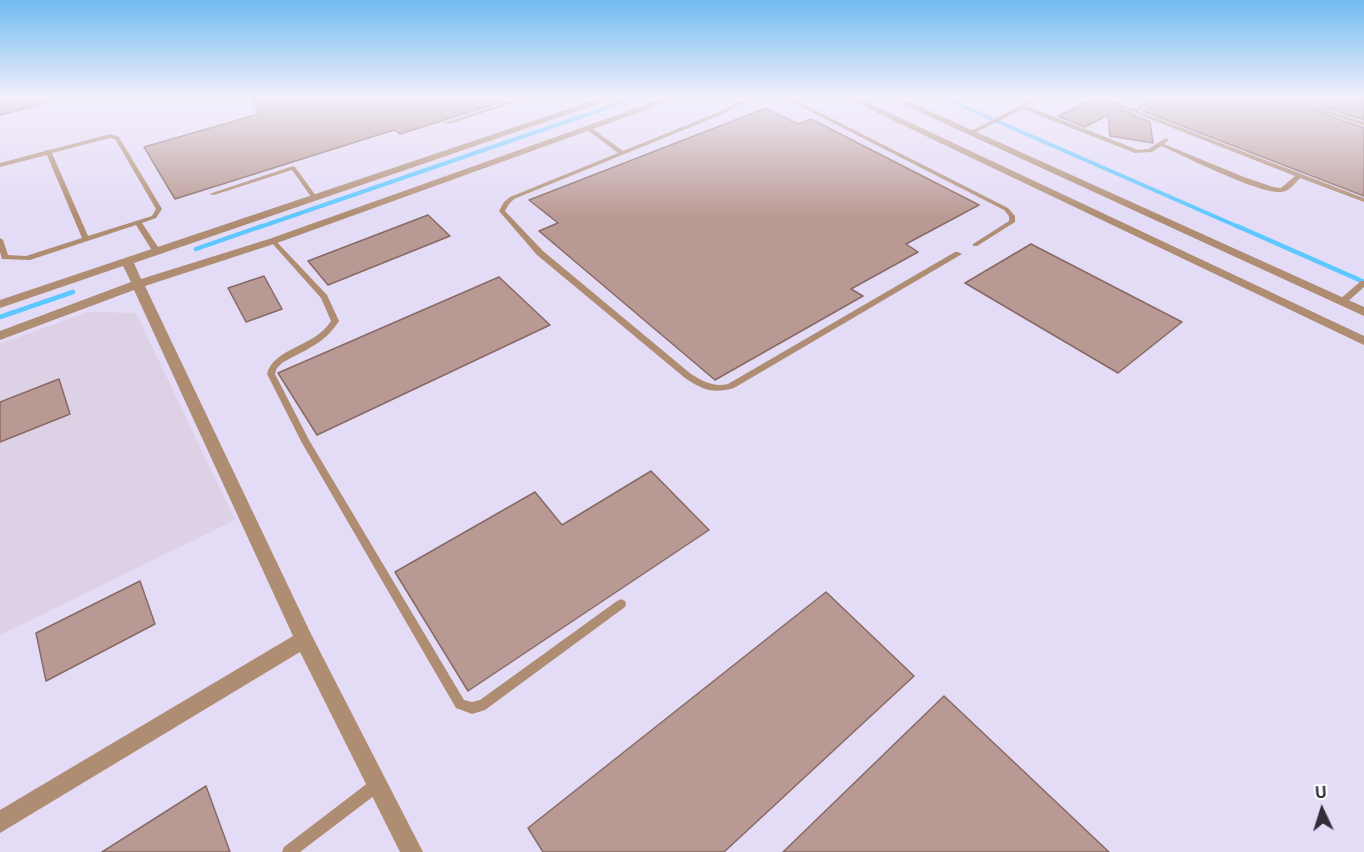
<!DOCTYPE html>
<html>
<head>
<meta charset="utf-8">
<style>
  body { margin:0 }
  #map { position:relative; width:1364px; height:852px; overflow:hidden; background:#e4dbf7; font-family:"Noto Sans",sans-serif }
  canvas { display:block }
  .north { position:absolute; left:1292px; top:780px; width:60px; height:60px; -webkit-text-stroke:4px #fff; paint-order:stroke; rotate:356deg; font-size:16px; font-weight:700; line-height:24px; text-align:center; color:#312e39 }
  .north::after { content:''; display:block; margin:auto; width:21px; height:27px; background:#312e39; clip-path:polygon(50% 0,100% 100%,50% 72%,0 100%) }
</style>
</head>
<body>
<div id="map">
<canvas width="1364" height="852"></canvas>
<div class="north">U</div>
</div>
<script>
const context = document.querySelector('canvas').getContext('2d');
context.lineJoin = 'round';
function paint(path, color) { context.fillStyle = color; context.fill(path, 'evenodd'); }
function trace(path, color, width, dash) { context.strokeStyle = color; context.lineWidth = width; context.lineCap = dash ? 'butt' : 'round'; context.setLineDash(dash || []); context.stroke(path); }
paint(new Path2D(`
  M88,312L136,313L235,520L0,635V344Z`), '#ddd1e5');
trace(new Path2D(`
  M944,98L1241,228
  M257,228L635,98`), '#5cc8ff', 4);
trace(new Path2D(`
  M1237,226L1364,282
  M196,249L262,226
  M0,317L73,292`), '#5cc8ff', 4.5);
const building = new Path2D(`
  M0,98H47L48,103L0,115Z
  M262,98H299L303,102L317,98H503L504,101L400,134L394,130L175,199L144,147L259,114L253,100Z
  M1094,98L1150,122L1153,143L1110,136L1108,115L1085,127L1058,116Z
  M1163,98H1280L1364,128V196L1143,111Z
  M1297,98H1364V120Z
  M766,108L798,124L811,119L979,205L906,244L918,252L851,289L863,296L715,380L539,231L558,223L529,200Z
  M428,215L450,236L328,285L308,261Z
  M1031,244L1182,322L1118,373L965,283Z
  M264,276L282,309L246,322L228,288Z
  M499,277L550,325L317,435L278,373Z
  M59,379L70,414L0,442V402Z
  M651,471L709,530L468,691L395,572L535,492L562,525Z
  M140,581L155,624L46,681L36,633Z
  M826,592L914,676L724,852H543L528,828Z
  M944,696L1109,852H783Z
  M206,786L230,852H102Z`);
paint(building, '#b99993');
trace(building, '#886a64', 1.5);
paint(new Path2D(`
  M520,98H529L449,124L444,123Z
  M748,98H755L718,116L514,199L509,204L505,211L543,251L691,374C704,382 713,387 728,384L955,252H958L962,254L734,388C713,394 703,390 685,378L537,255L499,211L504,202L510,197L618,153L586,129V127H590L623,151L714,114Z
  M784,98H791L1008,208L1015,216V222L977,246H973V244L1009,221V216L1004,210Z
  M1036,98H1043L1027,106L1138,150L1148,149L1166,138L1169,140L1164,144L1244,177L1273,187L1281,188L1295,176L1096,98H1104L1133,109L1154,98H1161L1138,111L1364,198V202L1300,178C1295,183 1290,191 1282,192C1261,195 1184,156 1161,146L1152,152L1135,153L1023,109L974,133L969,132Z
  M1282,98H1290L1364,122V126Z
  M110,134L119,137L162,209L156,218L142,223L160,250L159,252H153L136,225L30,260L2,259L0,252V238L3,240L8,255L26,256L82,238L47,155L0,167V163L45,151L46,150H50ZM110,138L115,139L156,209L152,216L88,236L52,153Z
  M293,166L295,167L316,196V198H312L292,170L214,195L209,194Z
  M273,239L275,240L327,295L339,321C324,345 305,349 282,363L277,368L275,374L309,440L464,700L472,702L480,700L617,601L621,599L625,601L626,604L625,607L485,710L472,714L456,708L302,443L267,374C274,347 314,348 331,321L321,298L271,242V240Z
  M1361,281H1364V287L1345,304H1339V300Z
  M378,778L383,779L384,784L383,789L300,852H282L284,847L373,779Z`), '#af8d72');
paint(new Path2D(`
  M601,98H615L134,263L141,279L269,239L665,98H679L277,243L145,286L311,634L423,852H400L300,652L0,833V810L293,636L134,290L0,340V331L131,282L123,266L0,308V300Z`), '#af8d72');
paint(new Path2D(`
  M846,98H858L1364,336V345Z
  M889,98H901L1364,307V316Z`), '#af8d72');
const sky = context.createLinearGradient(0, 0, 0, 217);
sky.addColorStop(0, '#70bcf1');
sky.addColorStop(0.45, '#f3effb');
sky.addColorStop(1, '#f3effb00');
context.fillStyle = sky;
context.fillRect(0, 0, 1364, 217);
</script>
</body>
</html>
